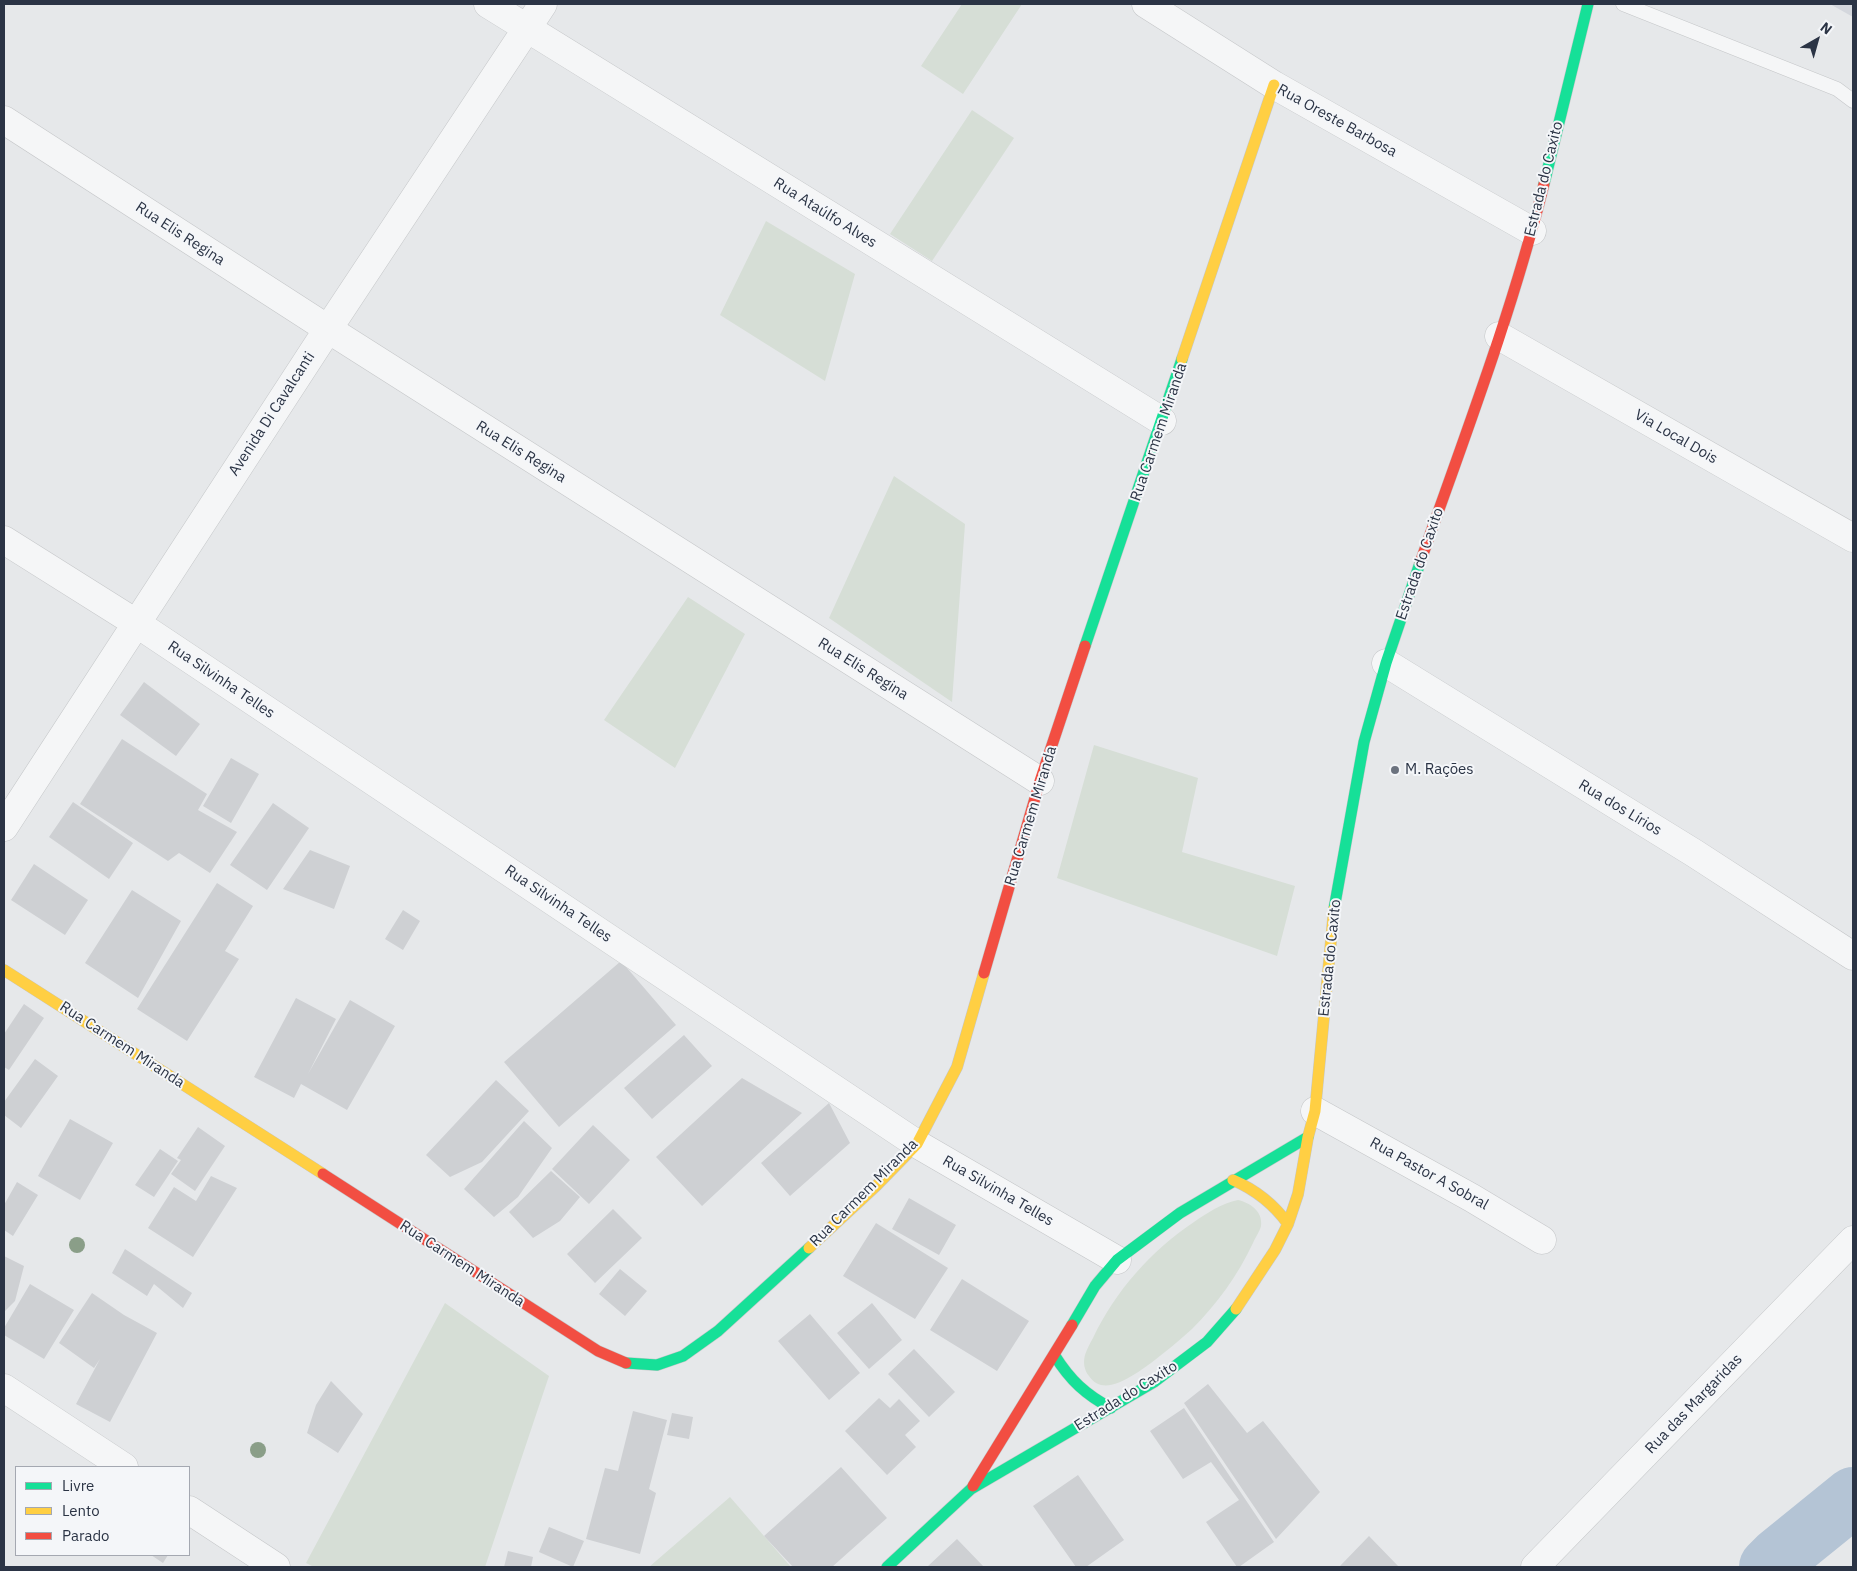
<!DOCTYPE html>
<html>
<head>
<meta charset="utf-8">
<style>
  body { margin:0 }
  #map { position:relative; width:1857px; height:1571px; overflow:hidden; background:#e6e8ea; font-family:"IBM Plex Sans",sans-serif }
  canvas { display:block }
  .frame { position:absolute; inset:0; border:5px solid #2b3445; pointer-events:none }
  .legend { position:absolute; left:15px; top:1466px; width:175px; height:90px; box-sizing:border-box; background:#f4f6f9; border:1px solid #a4a8b1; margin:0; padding:6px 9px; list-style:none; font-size:15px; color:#2b3445 }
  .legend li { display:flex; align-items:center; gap:10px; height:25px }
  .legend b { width:25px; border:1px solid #a4a8b1 }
  .north { position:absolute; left:1792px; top:15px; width:50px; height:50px; -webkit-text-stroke:4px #f4f6f9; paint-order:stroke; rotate:38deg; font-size:14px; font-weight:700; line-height:20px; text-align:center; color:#2b3445 }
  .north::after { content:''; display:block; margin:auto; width:18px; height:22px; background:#2b3445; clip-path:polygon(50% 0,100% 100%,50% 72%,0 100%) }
</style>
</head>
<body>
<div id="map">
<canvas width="1857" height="1571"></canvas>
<div class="frame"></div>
<ul class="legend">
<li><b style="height:6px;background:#16e098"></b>Livre</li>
<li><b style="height:6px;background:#ffcf43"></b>Lento</li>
<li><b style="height:6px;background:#f24e42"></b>Parado</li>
</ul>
<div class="north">N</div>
</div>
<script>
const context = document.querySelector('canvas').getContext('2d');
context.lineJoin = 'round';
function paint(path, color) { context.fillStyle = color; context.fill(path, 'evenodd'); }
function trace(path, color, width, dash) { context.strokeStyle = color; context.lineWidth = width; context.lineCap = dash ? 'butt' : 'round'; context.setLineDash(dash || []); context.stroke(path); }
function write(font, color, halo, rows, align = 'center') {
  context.font = font + ' "IBM Plex Sans",sans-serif'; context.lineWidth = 4; context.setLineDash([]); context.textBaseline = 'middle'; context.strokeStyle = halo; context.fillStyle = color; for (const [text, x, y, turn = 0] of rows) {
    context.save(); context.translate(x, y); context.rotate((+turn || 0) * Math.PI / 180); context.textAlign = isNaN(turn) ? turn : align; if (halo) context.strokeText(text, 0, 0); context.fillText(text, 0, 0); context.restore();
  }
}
paint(new Path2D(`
  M1830,4H1853V17Z`), '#d4d7dd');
paint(new Path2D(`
  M962,4H1022L963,94L921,66Z
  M972,110L1014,138L932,261L890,234Z
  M766,221L855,274L825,381L720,315Z
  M894,476L965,524L952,702L829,618Z
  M688,597L745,634L675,768L604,720Z
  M1094,745L1198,778L1182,852L1295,886L1277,956L1057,878Z
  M1238,1200C1250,1203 1263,1211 1261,1226C1260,1231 1255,1238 1253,1243C1238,1275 1217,1304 1192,1329C1179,1341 1165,1352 1151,1363C1135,1374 1104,1399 1089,1376C1084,1370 1083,1362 1085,1355C1087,1349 1090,1343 1093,1338C1116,1290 1151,1251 1194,1222C1207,1213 1222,1203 1238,1200Z
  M445,1303L549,1376L485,1567H314L306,1563Z
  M730,1497L791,1567H649Z`), '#d6ded6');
trace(new Path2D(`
  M1769,1567L1779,1557L1853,1497`), '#b4c4d5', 60);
paint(new Path2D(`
  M144,682L200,724L176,756L120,715Z
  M122,739L207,794L198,810L237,832L210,873L179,853L168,861L80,804Z
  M231,758L259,774L231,823L203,806Z
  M73,802L133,843L109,879L49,837Z
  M273,803L309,828L267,890L230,865Z
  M310,850L350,866L334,909L283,889Z
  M34,864L88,900L65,935L11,900Z
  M217,883L253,906L225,951L239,959L187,1041L137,1009Z
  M132,890L181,921L138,998L85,963Z
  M403,910L420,921L403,950L385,939Z
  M621,961L676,1025L559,1127L504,1062Z
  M296,998L336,1019L308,1074L350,1000L395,1026L347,1110L301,1084L294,1098L254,1077Z
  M24,1004L44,1018L9,1070L4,1067V1034Z
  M684,1035L712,1066L652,1119L624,1088Z
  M35,1059L58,1076L21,1128L4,1115V1102Z
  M742,1078L802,1113L702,1206L656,1157Z
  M496,1080L529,1111L482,1162L450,1177L426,1155Z
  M829,1103L850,1143L790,1196L761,1163Z
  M70,1119L113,1143L80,1200L38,1176Z
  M524,1121L552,1148L518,1197L494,1217L464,1189Z
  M593,1125L630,1160L589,1204L552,1169Z
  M198,1127L225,1146L195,1191L171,1174L181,1160L177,1158Z
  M160,1149L178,1161L154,1197L135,1185Z
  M551,1171L580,1197L560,1221L533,1238L509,1212Z
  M211,1176L237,1188L193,1257L148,1228L174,1187L196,1201Z
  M17,1182L38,1195L13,1236L4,1230V1205Z
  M909,1198L956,1225L939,1255L892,1229Z
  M613,1209L642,1238L595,1283L567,1254Z
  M876,1223L948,1268L915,1319L843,1276Z
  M125,1249L192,1293L183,1308L154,1284L147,1296L112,1273Z
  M4,1256L24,1266L15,1301L4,1312Z
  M620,1269L647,1291L625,1316L599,1294Z
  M962,1279L1029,1321L997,1371L930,1330Z
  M30,1284L74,1310L44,1359L4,1335V1328Z
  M92,1293L124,1315L157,1333L110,1422L76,1404L100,1359L94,1368L59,1343Z
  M872,1303L902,1340L869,1369L837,1333Z
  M810,1314L860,1373L829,1400L778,1341Z
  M914,1349L955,1392L929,1417L888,1374Z
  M331,1381L363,1414L338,1453L307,1433L316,1405Z
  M1208,1384L1247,1433L1263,1421L1320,1492L1276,1539L1184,1403Z
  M879,1398L890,1408L899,1399L920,1421L905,1435L916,1447L887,1475L845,1431Z
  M1184,1408L1274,1542L1239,1567H1237L1206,1522L1239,1500L1211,1462L1183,1479L1150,1431Z
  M633,1411L667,1420L649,1489L656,1493L640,1554L586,1539L605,1468L618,1471Z
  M672,1413L693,1417L689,1439L667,1435Z
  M841,1467L887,1518L832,1567H793L764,1536Z
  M1078,1475L1124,1540L1086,1567H1076L1033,1506Z
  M549,1527L584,1541L573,1567L539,1552Z
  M1369,1536L1399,1567H1342L1340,1566Z
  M957,1539L984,1567H930L928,1566Z
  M508,1551L533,1557L531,1567H504Z
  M151,1555H168L163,1563Z`), '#ced0d3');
const lane = new Path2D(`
  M1623,4L1837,89L1853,101`);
const street = new Path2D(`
  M488,4L1162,421
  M1146,4L1274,85L1532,231
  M4,120L328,329L1040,781
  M1499,336L1853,538
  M4,540L136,623L917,1144L1117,1260
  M1386,663L1694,853L1853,956
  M4,827L328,329L543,4
  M1315,1111L1472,1198L1542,1240
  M4,1388L124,1467
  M189,1510L276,1567
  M1535,1567L1853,1240`);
const fast = new Path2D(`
  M1544,184L1588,4
  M1085,646L1182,359
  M1334,909L1364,742L1386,663L1420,563
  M1072,1325L1095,1286L1117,1260L1180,1213L1308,1137
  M1055,1356C1070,1380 1086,1395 1111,1408
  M626,1363L657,1365L683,1356L718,1331L809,1248
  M887,1567L971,1489L1154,1382L1207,1342L1236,1309`);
const slow = new Path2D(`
  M1182,359L1274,85
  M4,970L323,1174
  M1233,1180C1256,1190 1273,1203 1288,1224
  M809,1248L877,1185L917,1144L957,1067L984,973
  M1236,1309L1275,1250L1288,1224L1298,1194L1308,1137L1315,1111L1334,909`);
const jam = new Path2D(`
  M1420,563C1464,438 1512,313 1544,184
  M984,973L1040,781L1085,646
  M323,1174L598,1351L626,1363
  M973,1486L1072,1325`);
trace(lane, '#c4c6c8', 15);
trace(street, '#c4c6c8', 29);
trace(fast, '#c4c6c8', 12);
trace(slow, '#c4c6c8', 12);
trace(jam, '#c4c6c8', 12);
trace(lane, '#f5f6f7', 14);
trace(street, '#f5f6f7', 28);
trace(fast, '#16e098', 11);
trace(slow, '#ffcf43', 11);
trace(jam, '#f24e42', 11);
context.fillStyle = '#8a9e88';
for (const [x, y] of [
  [77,1245],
  [258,1450]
]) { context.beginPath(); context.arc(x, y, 8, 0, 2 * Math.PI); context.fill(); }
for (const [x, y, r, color] of [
  [1395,770,5,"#6c737f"]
]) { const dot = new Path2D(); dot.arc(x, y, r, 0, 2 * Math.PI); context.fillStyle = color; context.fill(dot); trace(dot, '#f4f6f9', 2); }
write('15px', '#2b3445', '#f4f6f9', [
  ["Rua Oreste Barbosa",1337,121,29],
  ["Estrada do Caxito",1544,179,-76],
  ["Rua Ataúlfo Alves",825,213,32],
  ["Rua Elis Regina",180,234,33],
  ["Avenida Di Cavalcanti",272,414,-57],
  ["Rua Carmem Miranda",1159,432,-71],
  ["Via Local Dois",1676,437,30],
  ["Rua Elis Regina",521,452,32],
  ["Estrada do Caxito",1420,564,-71],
  ["Rua Elis Regina",863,669,32],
  ["Rua Silvinha Telles",221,680,34],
  ["Rua dos Lírios",1620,808,31],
  ["Rua Carmem Miranda",1031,816,-73],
  ["Rua Silvinha Telles",558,904,34],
  ["Estrada do Caxito",1330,958,-84],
  ["Rua Carmem Miranda",122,1045,33],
  ["Rua Pastor A Sobral",1429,1174,29],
  ["Rua Silvinha Telles",998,1191,30],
  ["Rua Carmem Miranda",864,1193,-45],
  ["Rua Carmem Miranda",462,1264,33],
  ["Estrada do Caxito",1126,1396,-32],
  ["Rua das Margaridas",1694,1404,-46]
]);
write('15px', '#2b3445', '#f4f6f9', [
  ["M. Rações",1405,770]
], 'left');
</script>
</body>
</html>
